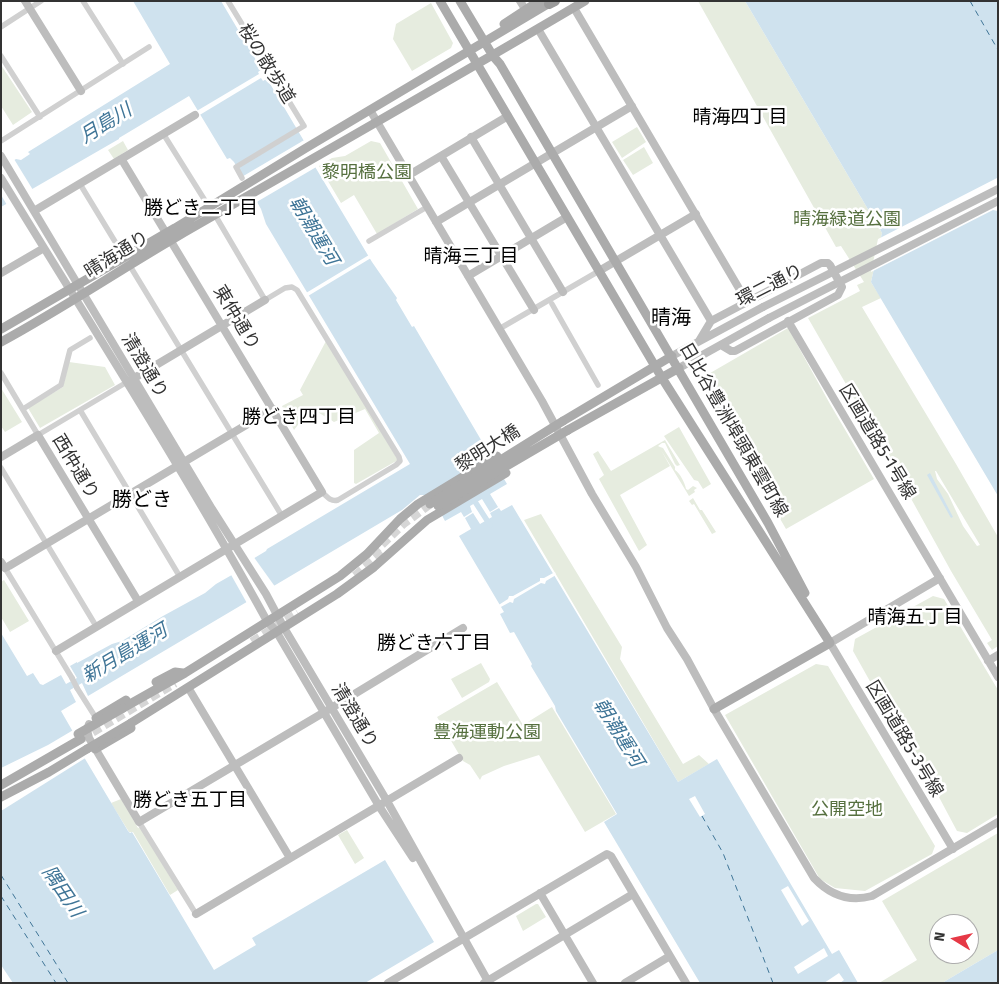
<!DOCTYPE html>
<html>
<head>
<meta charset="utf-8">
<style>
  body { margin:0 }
  #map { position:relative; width:999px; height:984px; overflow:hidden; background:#fff; font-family:"Fira Sans",sans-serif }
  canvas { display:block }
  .frame { position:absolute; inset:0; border:2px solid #333; pointer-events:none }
  .north { position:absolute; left:929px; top:914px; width:50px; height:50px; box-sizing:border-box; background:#fff; border:1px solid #adadad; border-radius:50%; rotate:279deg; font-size:14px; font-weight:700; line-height:20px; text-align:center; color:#333 }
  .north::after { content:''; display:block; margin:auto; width:18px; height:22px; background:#e63946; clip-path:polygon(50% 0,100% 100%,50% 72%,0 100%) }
</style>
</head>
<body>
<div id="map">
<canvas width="999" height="984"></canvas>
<div class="frame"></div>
<div class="north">N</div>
</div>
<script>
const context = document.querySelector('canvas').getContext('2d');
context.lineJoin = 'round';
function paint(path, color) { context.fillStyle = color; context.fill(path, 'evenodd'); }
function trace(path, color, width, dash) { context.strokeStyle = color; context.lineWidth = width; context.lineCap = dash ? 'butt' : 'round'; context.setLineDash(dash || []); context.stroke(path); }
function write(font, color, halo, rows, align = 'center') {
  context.font = font + ' "Fira Sans","Noto Sans JP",sans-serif'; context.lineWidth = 5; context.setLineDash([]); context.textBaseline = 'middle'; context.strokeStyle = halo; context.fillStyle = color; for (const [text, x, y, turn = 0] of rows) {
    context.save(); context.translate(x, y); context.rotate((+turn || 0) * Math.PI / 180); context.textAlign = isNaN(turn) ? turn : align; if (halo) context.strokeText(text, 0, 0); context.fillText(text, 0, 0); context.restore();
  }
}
paint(new Path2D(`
  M698,1H745L882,233L871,282L881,298L862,307L956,464L998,537V646L992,650L987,643L992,640L951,571L893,466L808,318L860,291L857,285L864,282L841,246L836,247ZM935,471H936L980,545L977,546L963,526L948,494L937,479Z
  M431,3L453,43L451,48L412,71L393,39L396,24Z
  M1,65L32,112L13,125L1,106Z
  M637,127L646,142L622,158L612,142Z
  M123,141L128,150L114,159L108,150Z
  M371,141L380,143L418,209L377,234L354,195L341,203L319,166L332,158L345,156Z
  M644,147L653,163L633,175L623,160Z
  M788,328L830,404L874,479L786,529L703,386L705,376Z
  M326,341L398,460L356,484L354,483V450L379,433L365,409L334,422L311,408L294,430L282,406L303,395L300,390Z
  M69,362L105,367L115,385L40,428L28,408L63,387Z
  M1,388L22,422L5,432L1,426Z
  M679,427L711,484L703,489L698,481L694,480L664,436Z
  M665,440L680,465L677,466L675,464L665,443H662L658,446L660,447L663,448L675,467V470C680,473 685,483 686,489L688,490L693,486L697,488L694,490L695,492L689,496L661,450L670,466L620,495L647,545L639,551L599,479L604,475L593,454L598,451L611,471Z
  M693,498L700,510H702L716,532L712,534L694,504L692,505L689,501Z
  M541,514L622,647L620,659L683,764L699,755L709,764L678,782L524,520Z
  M4,580L29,621L10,632L1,617V582Z
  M933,596L944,599L998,690V814L967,833L957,831L889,703L881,701L853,651L855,639Z
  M481,663L490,679L489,682L462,698L451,679Z
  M816,664L828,666L935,846L932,854L865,891L835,888L820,879L725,715Z
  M497,682L523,725L552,707L616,814L585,832L539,755L504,766L482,776L480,780L470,765L463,761L437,717Z
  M121,799L138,828L140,827L178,890L170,895L133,832H129L111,803Z
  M347,830L364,858L355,864L338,835Z
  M998,833V950L942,983H879L917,960L882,901ZM939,924H969V954H939Z
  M536,904H538L546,917L523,931L516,916Z`), '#e6ecdf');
paint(new Path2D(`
  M133,1H221L304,141L301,142L308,155L372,262L397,298L396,300L412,327L414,326L507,484L490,494L498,507L490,512L482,499L470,506L472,512L464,517L461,512L445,521L431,495H420L402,510L88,696L82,683L70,690L76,702L61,711L76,737L75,742L128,831L130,833L132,832L214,970L256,945L252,938L385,860L434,942L365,983H13L1,965V633L27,676L33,673L40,684L43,685L61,675L66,684L77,678L70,666L77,662V663L112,644L122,641L163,616L205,593L216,584L237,572L246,563L266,551L267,549L410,464L266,224L261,209L234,162L230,158L227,159L189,96L119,138V139L1,207V168L16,159L21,160L30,154L28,152L170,64Z
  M745,1H998V496L871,282L882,233Z
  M930,473L953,517L951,518L927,475Z
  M512,505L678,782L717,759L832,954L839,950L858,983H700L604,822L617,814L556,711L555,706L531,666L532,664L514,632L510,633L500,614L504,612L459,536L471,529L465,518L473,513L480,524L492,517L490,513L499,508L501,511Z
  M998,950V983H942Z`), '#cfe2ee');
paint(new Path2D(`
  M262,69L268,78L263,81L261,78L198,116L195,112L259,74L258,72Z
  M306,139L304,143L318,166L255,203L240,178Z
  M14,159L33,190L7,205L1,195V167Z
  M997,178L998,211L993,210L871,272L878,239Z
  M369,255L371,258L308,296L306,293Z
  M253,556L276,588L248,605L230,573Z
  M555,572L556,575L546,581L545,584L541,583L514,599L513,603L510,602L499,608L497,606L508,599L509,596H513L540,581V578H544Z
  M75,729L79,737L77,741L87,757L1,811V768L48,745Z
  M695,796L705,814L700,817L689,799Z
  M788,886L809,921L802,926L781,890Z
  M824,948L828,956L798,974L794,967Z
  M839,973L844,980L840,983H824Z`), '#fff');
trace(new Path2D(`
  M472,497L490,525`), '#cfe2ee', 5.5);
trace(new Path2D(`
  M970,1L998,50
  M702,816L723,853L773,983
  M1,875L68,983
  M1,896L56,983`), '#3f7597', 1, [6, 5]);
trace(new Path2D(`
  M372,554L403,524L430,504
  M355,576L383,552
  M252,642L298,613
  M81,739L175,683`), '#d6d6d6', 9, [9, 4.5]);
trace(new Path2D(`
  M83,1L123,64
  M228,1L304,126L236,167L242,178
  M1,27L41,1
  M1,56L40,117
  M164,135L209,207
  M1,141L149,47
  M80,184L125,258
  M215,215L265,300L285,288L292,287L297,290L399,457L400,461L396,465L338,500C331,502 327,497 322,492
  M369,241L427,207
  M130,266L282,516
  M552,304L598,385
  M499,329L599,271
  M1,373L38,435L127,382
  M23,409L61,385L70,350L90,338
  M80,410L180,577
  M1,468L96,626
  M5,568L72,678
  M77,688L96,718
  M139,822L196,914`), '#d0d0d0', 5.5);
trace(new Path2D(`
  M25,1L81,91
  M520,1L525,9
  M574,8L747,302
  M538,29L711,321
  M370,110L542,401L592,494L636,567L667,628L687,659L714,709L814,878C830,895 850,902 872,896L998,822
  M471,137L563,292
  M1,156L212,509L266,594L283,626L387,801L489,983
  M441,156L534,310
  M409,175L508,116
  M1,178C91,325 184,470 267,621L276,631L379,806L413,858
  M34,211L195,115
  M436,222L632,106
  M599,271L696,214
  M1,273L44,248
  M468,276L567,217
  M788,321L998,677
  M699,341L711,321L821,263H828L830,265L842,287L838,295L735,351H731L721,345
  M672,356L763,307
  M679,368L769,318
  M131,380L265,300
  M1,457L38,435L138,601
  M1,562L5,568L9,566L273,409
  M940,578L830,643L953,849
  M56,651L322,492L122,160
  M988,661L998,655
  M189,689L290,858
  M89,724L87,730L89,738L139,822L338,704L463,628
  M540,893L593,983
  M196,914L459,758
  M388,983L607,854L611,856L686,983
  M484,983L633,894
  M625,983L670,956`), '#bdbdbd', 8);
trace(new Path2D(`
  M440,1L662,378L830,643
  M460,1L493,56L500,64L768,523L805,593
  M504,24L539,1
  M1,329L175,228L306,148L553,1
  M1,342C60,310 115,273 173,239C310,160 448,82 585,1
  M563,421L672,356
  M568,430L679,368
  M156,682L175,672L183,673
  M123,708L185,673L340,576L367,554L400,519L418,504L497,456
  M714,709L830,643
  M96,718L126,700
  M131,723L337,594L374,567L427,520L506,473
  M95,749L131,728
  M1,785L81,739
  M1,797L49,772L87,749`), '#ababab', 9);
trace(new Path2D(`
  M549,4L555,1`), '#9a9a9a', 10);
trace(new Path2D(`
  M72,678L77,688`), '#d0d0d0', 5.5);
trace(new Path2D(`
  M763,307L998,189
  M769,318L998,201`), '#bdbdbd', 8);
trace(new Path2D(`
  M430,504L563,421
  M438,506L568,430
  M78,734L123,708
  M87,749L131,723`), '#ababab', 9);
write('18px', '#333', '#fff', [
  ["桜の散歩道",266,64,58],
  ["晴海通り",117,255,-32],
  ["環二通り",770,286,-27],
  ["東仲通り",236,318,59],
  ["清澄通り",144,366,59],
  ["日比谷豊洲埠頭東雲町線",733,430,60],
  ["区画道路5-1号線",877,442,59],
  ["黎明大橋",488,449,-32],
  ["西仲通り",75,467,59],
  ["清澄通り",354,716,59],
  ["区画道路5-3号線",904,739,59]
]);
write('18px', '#56703f', '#fff', [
  ["黎明橋公園",367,173],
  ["晴海緑道公園",847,220],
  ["豊海運動公園",487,733],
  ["公開空地",847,810]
]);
write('19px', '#000', '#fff', [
  ["晴海四丁目",740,118],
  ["勝どき二丁目",201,209],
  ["晴海三丁目",471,257],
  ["勝どき四丁目",299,418],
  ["晴海五丁目",915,618],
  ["勝どき六丁目",434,644],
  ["勝どき五丁目",190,801]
]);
write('italic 19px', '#3f7597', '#fff', [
  ["月島川",106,124,-32],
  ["朝潮運河",313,231,59],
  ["新月島運河",125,654,-31],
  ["朝潮運河",618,733,58],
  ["隅田川",62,892,56]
]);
write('20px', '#000', '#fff', [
  ["晴海",671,318],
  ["勝どき",142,500]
]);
</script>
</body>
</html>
